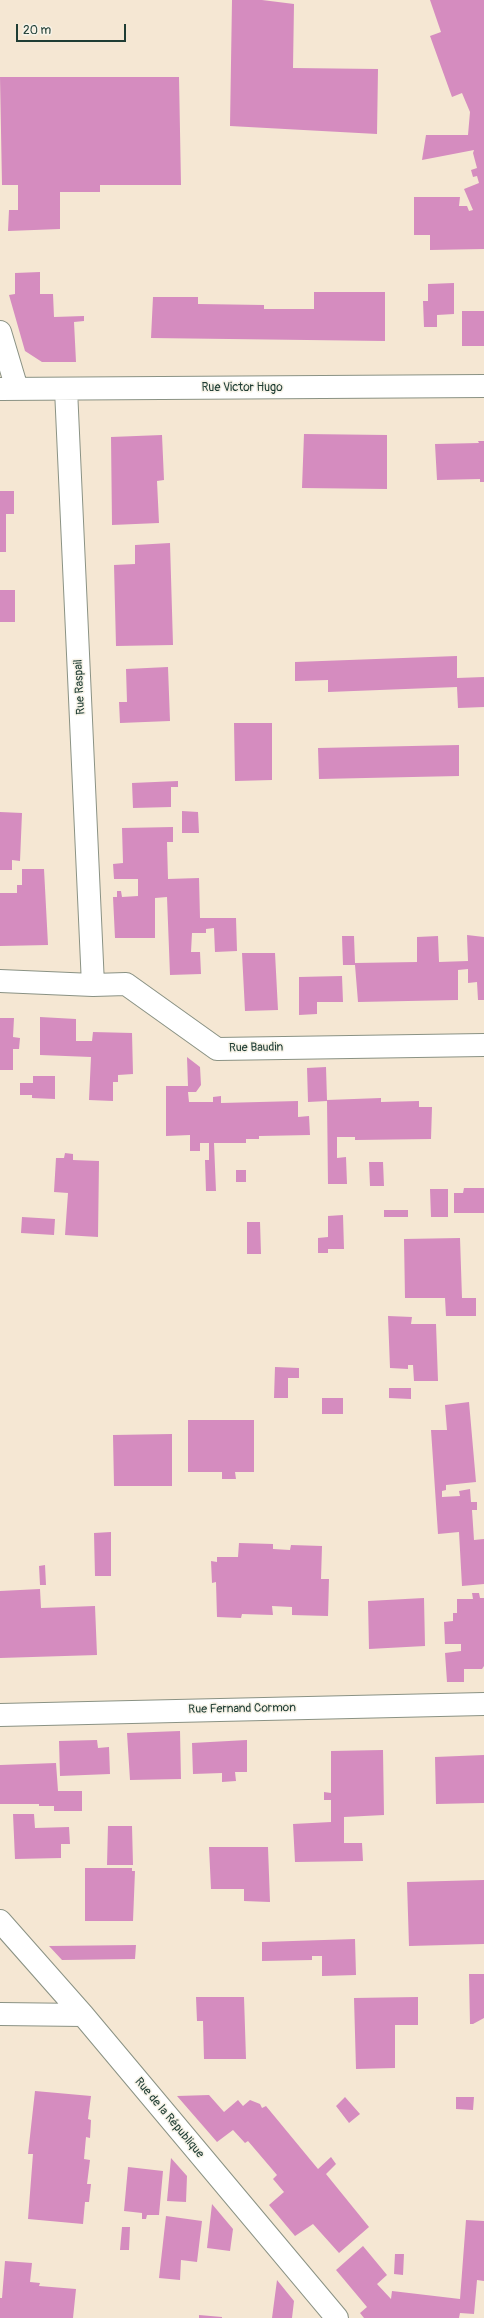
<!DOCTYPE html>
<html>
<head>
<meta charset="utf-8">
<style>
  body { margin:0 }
  #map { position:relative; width:484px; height:2318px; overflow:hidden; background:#f5e7d3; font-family:Pangolin,sans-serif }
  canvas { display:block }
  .scale { position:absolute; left:16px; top:24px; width:110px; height:18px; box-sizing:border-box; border:2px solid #1f3d34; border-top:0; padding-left:5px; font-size:12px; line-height:14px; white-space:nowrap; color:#1f3d34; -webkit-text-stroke:3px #f7f3e8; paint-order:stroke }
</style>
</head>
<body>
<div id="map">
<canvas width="484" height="2318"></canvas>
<div class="scale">20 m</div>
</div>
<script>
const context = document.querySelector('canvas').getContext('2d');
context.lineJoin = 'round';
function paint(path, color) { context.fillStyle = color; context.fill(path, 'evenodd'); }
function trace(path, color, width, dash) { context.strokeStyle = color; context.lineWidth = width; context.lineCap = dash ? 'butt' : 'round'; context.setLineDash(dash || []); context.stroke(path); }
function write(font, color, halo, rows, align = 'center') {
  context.font = font + ' Pangolin,sans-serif'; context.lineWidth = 3; context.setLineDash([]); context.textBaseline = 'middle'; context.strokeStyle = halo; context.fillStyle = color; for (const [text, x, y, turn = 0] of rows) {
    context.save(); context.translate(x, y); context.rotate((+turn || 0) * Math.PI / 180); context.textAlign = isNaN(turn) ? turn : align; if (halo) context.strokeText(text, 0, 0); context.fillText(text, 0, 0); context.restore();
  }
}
paint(new Path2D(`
  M232,0H262L294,4L293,68L378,69L377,134L230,126Z
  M430,0H484V249L430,250V235H414V197H460L459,206H467L469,211L473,210L464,189L479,183L477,176L473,177L471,170L477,168L473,153L474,150L422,160L426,135H468L470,112L462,93L452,97L430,36L441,32Z
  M0,77H179L181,185H100V192H60V229L8,231L9,210H18V185H2Z
  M40,272V294H53L54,317L84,316V321L74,322L76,362H42L25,351L9,295L15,294V273Z
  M454,283V314L437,315V327H424L423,301H428V284Z
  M314,292H385V341L151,338L153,297H198V304L264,305V309H314Z
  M462,311H484V346H462Z
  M304,434L387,435V489L302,488Z
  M162,435L164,480L157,481L159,523L112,525L111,437Z
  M478,441H484V482H480V479L437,480L435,444L479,443Z
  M0,491H14V514H6V552H0Z
  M170,543L173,645L116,646L114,565L135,564V545Z
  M0,590H15V622H0Z
  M457,656V678L484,677V707L458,708L457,687L328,692V680L295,681V662Z
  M168,667L170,721L120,723L119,702H127L126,669Z
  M234,723H272V780L235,781Z
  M459,745V776L319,779L318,748Z
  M178,781V787H171V807L133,808L132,783Z
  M182,811L198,812L199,833H182Z
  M0,812L22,813L20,861L12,860V870H0Z
  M173,827V842H167L168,879L199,878L200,918H236L237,951L215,952L214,928L206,929V933H192L191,952H200L201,974L170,975L167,897L155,898V938H115L113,897H117V891H121L122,897L138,896V879H114L113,864L123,863L122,828Z
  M22,869H44L48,945L0,946V893H17V885H22Z
  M467,935L484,937V1000H478L477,982L468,983V969L458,970V1000L358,1002L355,965H343L342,936H354L355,963L417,962V937L438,936L439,962L468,961Z
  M242,953H275L278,1010L245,1011Z
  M342,976L343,1002H317V1014L299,1015V977Z
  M40,1017L76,1019V1041H92L93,1032L132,1033L133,1074L118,1075V1082H113V1101L89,1100L91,1057L40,1055Z
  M0,1018H14L13,1037L20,1038L19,1049H13V1070H0Z
  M187,1057L200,1067L201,1085L196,1092H188L189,1102H213V1097L221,1096V1103L298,1101V1117L309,1116L310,1135L259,1136V1139H246V1143H214L216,1191H206L205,1160H209V1143H200V1151H190V1135L166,1136V1086H188Z
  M326,1067L327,1100L381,1098V1102L419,1101V1107H432L431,1139L355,1140V1137H337V1158L346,1157L347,1184H328L327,1101L308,1102L307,1068Z
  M33,1076H55V1099L32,1098V1095H20V1083H33Z
  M65,1153L73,1154V1160L99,1161L98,1237L65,1235L68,1193L54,1192L56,1158H64Z
  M369,1162H383L384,1186H370Z
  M236,1170H246V1182H236Z
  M464,1188H484V1213H454V1193H463Z
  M430,1189H448V1217H431Z
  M384,1210H408V1217H384Z
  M343,1215L344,1249H328V1253H318V1238L328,1237V1216Z
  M22,1217L55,1219L54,1235L21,1233Z
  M247,1222H260L261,1254H247Z
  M460,1238L462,1298H476V1316H446L445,1298H405L404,1239Z
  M388,1316L412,1317L411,1324H436L438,1381H414L413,1365H408V1369L390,1368Z
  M275,1367L299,1368V1378H288V1398H274Z
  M389,1388H411V1399L389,1398Z
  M322,1398H343V1414H322Z
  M469,1402L476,1482L446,1485V1490L442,1491V1497L460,1496L459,1491L470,1489L471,1502H477V1510H472L474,1540L484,1539V1584L462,1586L459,1532L438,1534L431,1430H447L445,1405Z
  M188,1420H254V1472H235L236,1479H222V1472H188Z
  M172,1434V1486H114L113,1435Z
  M111,1532V1576H95L94,1533Z
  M239,1543L273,1544V1549L290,1550L291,1545L322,1546L321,1579H329L328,1616L292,1615V1607L272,1606L273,1615L242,1614L241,1618L217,1617L216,1582L212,1583L211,1561L217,1562V1557H238Z
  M45,1565L46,1585H40L39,1566Z
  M40,1589L41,1608L95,1606L97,1655L0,1658V1591Z
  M472,1593H479L480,1598H484V1666L482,1669H464V1682H447L445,1653L461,1651V1644H445L444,1622L453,1621V1613H457V1599H473Z
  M424,1598L425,1646L369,1649L368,1601Z
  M180,1731L181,1779L130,1780L127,1733Z
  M97,1740L98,1748L109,1747L110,1774L60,1776L59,1741Z
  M247,1740V1772H235L236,1781L222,1782V1773L193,1774L192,1743Z
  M383,1750L384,1815L344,1817V1843H362L363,1861L295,1862L293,1824L331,1822V1800H324V1792L331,1793V1751Z
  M484,1755V1803L436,1804L435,1757Z
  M56,1763L58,1791H82V1811H54V1806H39V1804H0V1765Z
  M13,1814H34L35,1828L69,1827L70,1844H61V1858L15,1859Z
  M108,1826H132L133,1865H107Z
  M209,1847H268L270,1902L244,1901V1889H211Z
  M85,1868H132V1871H135L133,1921H85Z
  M484,1880V1944L409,1946L407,1882Z
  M355,1939L356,1975L322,1976V1956H312V1960L262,1961V1942Z
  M136,1945L135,1959L62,1960L49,1946Z
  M469,1974H484V2018L473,2024H470Z
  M196,1997H244L246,2059H204L203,2021H197Z
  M418,1997V2025H395V2068L356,2069L354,1998Z
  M35,2091L91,2096L88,2119L91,2120L90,2138L86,2137L84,2159L90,2160L87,2184H91L89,2202H85L83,2224L28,2219L33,2154H28Z
  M209,2095L224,2112L238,2100L243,2106L250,2100L260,2104L262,2108L266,2106L318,2169L331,2157L336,2164L326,2174L369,2227L339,2253L313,2224L295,2236L269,2205L284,2192L273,2179L277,2175L248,2141L245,2143L233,2130L217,2142L177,2096Z
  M345,2097L360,2114L349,2123L336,2106Z
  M456,2097H474L473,2110L456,2109Z
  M171,2158L187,2176L186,2202L167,2201Z
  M128,2167L163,2171L159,2215H147L146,2219H142V2213L124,2211Z
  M212,2204L233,2229L230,2251L207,2248Z
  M166,2216L202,2221L197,2262L181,2260L180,2280L159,2278Z
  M466,2220L484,2221V2281L477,2280L474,2314L460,2313L459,2318H364L360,2313L367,2307L336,2270L363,2246L387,2275L377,2284L391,2299L392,2291L460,2299Z
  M122,2227H130L129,2250H120Z
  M395,2254H404L403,2275L394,2274Z
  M5,2261L32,2263L30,2282L40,2283L39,2286L76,2289L73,2318H0V2298H2Z
  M277,2280L294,2301L292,2318H272Z
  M199,2315L222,2317V2318H199Z`), '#d58cbf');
const street = new Path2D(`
  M0,332L17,389
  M0,389L484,386
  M66,389L93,985
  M0,981L93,985L126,984L217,1049L484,1045
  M0,1715L484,1704
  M0,1921L83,2015L337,2318
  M0,2014L83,2015`);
trace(street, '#8a9284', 24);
trace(street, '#fff', 22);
write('12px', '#1f3d34', '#f7f3e8', [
  ["Rue Victor Hugo",242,388],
  ["Rue Raspail",80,687,-93],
  ["Rue Baudin",256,1048,-1],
  ["Rue Fernand Cormon",242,1709,-1],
  ["Rue de la République",169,2118,50]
]);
</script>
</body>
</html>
